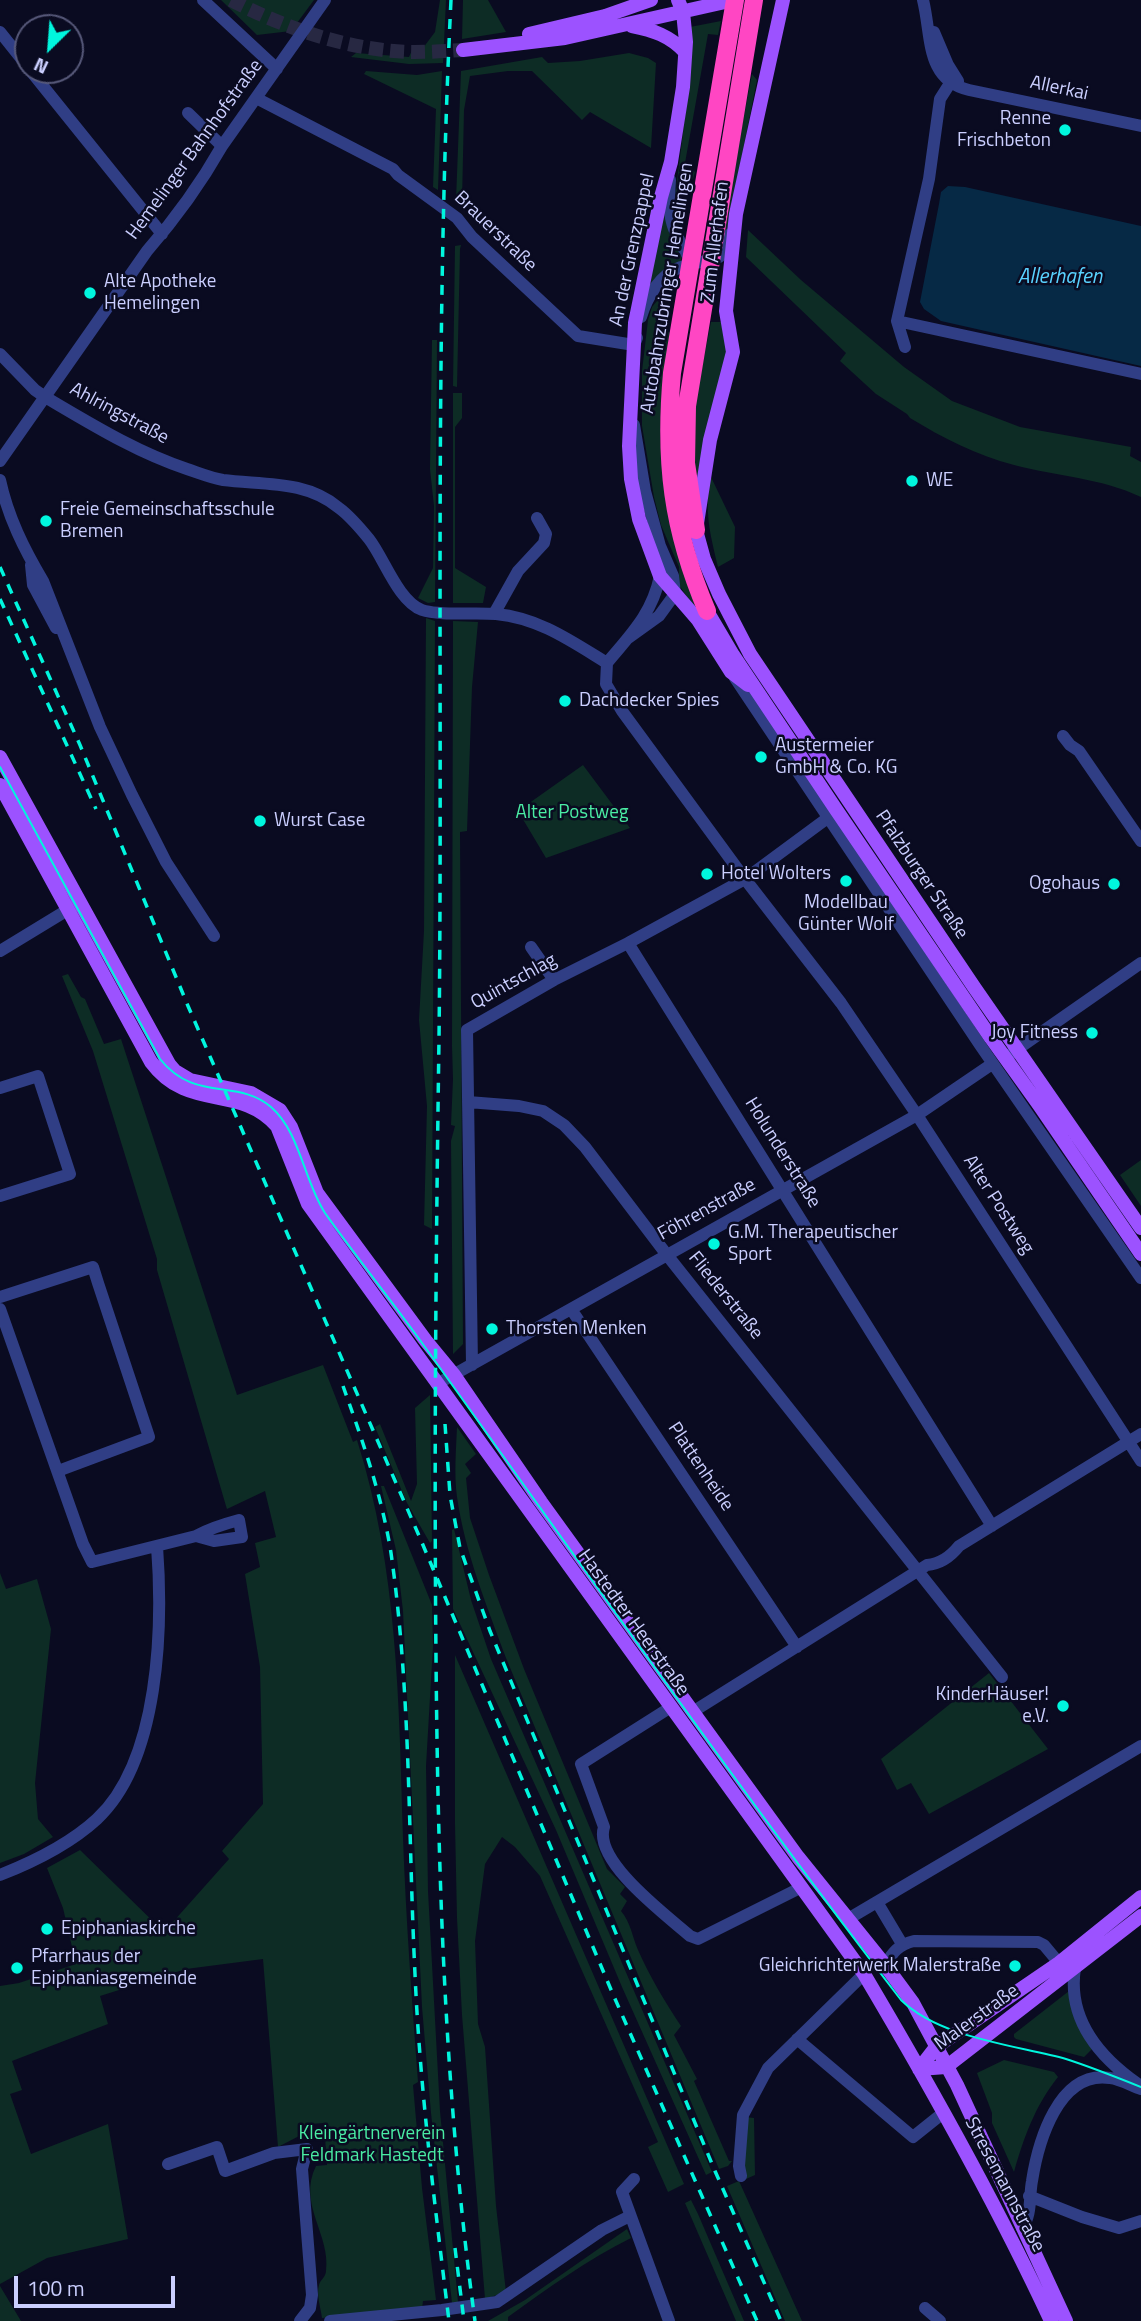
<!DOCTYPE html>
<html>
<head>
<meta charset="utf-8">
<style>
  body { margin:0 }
  #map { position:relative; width:1141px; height:2321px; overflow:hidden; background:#0a0b21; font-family:"Titillium Web",sans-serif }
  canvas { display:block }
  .north { position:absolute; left:14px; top:14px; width:70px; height:70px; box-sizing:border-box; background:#0a0b21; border:2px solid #57597a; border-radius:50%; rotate:205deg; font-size:19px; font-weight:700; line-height:28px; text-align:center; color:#cbcfff }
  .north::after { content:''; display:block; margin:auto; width:24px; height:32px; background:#00f6de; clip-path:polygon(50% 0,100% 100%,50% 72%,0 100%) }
  .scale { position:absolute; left:14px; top:2276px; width:161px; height:32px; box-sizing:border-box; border:4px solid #cbcfff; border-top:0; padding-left:9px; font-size:21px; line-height:24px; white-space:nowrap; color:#cbcfff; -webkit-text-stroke:5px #0a0b21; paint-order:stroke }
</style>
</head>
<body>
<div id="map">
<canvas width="1141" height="2321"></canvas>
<div class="north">N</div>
<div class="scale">100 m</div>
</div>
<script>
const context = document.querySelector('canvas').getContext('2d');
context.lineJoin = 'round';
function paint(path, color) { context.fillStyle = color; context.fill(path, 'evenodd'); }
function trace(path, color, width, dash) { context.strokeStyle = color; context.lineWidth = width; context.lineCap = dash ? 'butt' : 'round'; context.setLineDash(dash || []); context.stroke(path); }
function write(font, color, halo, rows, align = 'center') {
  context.font = font + ' "Titillium Web",sans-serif'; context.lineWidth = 5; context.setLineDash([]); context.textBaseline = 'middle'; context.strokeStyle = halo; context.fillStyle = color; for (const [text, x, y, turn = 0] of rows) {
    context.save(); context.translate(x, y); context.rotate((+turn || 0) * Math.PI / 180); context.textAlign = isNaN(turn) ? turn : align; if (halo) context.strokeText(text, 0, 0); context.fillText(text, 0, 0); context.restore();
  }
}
paint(new Path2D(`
  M221,0H314L291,31L257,35Z
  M440,0H446L443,63L409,64L351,57L356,53L409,57L413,48L420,52L435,32Z
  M463,0H488L506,32L462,39Z
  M721,21L718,35L708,34L685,163L695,172L693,179C683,181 678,188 675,197L690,76V27Z
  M629,53L648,58L656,63L651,148L590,112L582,120L532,71H508L470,76L464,110L462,202L456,200L461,71L542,57L548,63L580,61Z
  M366,71L417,75L442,71L438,190L433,187L436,109L364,74Z
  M752,74L757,80L726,235H724L728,200Z
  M662,208L682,255L681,263L646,296Z
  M748,230L801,280L904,367L952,401L1020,427L1131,447L1130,456L1141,462V497C1101,478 1056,476 1014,465C976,455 943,438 910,418L907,414L876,394L840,361L846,353L746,257Z
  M461,245L460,249L457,387L453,386L455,246Z
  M675,279L666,331L671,333L661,404L660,436L662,465L703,620L679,585V567L661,525L654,497L642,426V371L648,320L652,307Z
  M711,322H721L727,352L698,480H695L694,408Z
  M432,340H437L435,602L428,603L418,598L433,568L434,506L430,469Z
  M453,393H462V418L455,427V568L486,587L483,603H453Z
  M710,475L735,527L734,558L718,567C709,529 705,514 710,475Z
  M426,618L435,621L432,1229L424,1225L427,1106L419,1020L424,931Z
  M453,621L478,622L472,687L467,831L460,832L463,1344L453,1354L451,1141L455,1126L451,1125L453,1079L452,1046Z
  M583,765L630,828L546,858L518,811Z
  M68,974L81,997L85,999L104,1044L121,1039L237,1395L323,1365L353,1442L357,1440C398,1569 399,1704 403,1838C406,1920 412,2001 418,2082L413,2085L422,2188L436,2300L423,2301L422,2309L322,2318C321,2309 316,2294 319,2285C320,2280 326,2277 326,2271C331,2235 297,2204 316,2166L327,2165L324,2123L309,2124V2135H301L278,2147L263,1959L186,1969L100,1996L108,2024L12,2061L22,2090L10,2094L31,2154L108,2124L128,2239L47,2258L0,2284V1986L19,1983L76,1964L63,1908L47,1868L80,1850L164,1932L229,1859L222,1851L263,1804L260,1667L245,1574L260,1567L255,1543L276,1537L265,1491L227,1509L226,1506L157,1270V1259L93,1051L62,976Z
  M1141,1160V1206L1120,1175Z
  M430,1395L432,1541L430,1543L407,1503L375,1427L380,1424L411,1501L417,1484L415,1408Z
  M457,1427L476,1454L465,1464L471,1473L466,1478L470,1518L489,1575L524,1669L607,1869L625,1887L620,1894L627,1901L621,1911C631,1923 632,1936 638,1950C650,1977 665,2002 681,2026L674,2035L697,2079L694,2081L729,2161H732L728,2166L719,2169L506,1658C487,1606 465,1553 457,1497C454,1475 456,1450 457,1427Z
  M381,1486H384L432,1605L433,1646L426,1766L428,1891L440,2111L458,2302L452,2303L431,2113L422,2007L403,1611L396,1550Z
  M454,1529L471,1600L491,1659L712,2172L706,2175L622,1987L556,1830L453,1609L452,1530Z
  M0,1573L6,1589L37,1579L51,1629L35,1783L38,1819L53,1837L24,1854L0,1863Z
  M455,1655L684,2184L668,2192L648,2147L658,2142L540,1876L515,1847L502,1837L485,1864L475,1941L478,2024L485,2047L496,2206L506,2292L485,2299L462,2015L457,1918L455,1824Z
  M989,1673L1048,1749L929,1814L911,1783L897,1790L881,1759Z
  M1069,1991L1093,2048L1084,2057L1016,2039L1014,2037V2034Z
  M1004,2060L1054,2072L1058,2077C1035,2106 1024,2137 1014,2172L992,2123V2113L977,2073Z
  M745,2117L754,2118L755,2175L746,2179L743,2172Z
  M739,2181L802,2321H785L727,2186Z
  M691,2200L698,2214L744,2321H736L685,2203Z
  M627,2229L631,2238C587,2260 548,2288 508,2317V2321H488L525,2300Z
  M0,2286L21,2321H0Z`), '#0d2c25');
paint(new Path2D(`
  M948,186L965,187L1141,226V366L941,321L924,309L920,302L939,204L941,192Z`), '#062945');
trace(new Path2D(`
  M231,0C287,29 350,51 414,52C430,52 447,51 463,50`), '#272842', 14, [14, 7]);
trace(new Path2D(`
  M203,0L277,69
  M923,0C932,36 925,80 969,90L1141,126
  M0,32L28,67
  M934,32L948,65L958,81
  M30,70L162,234
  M256,98L393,169L398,175L457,218L472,237L578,336L634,345L637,338
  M188,113L222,146
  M670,180C667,219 672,231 693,264
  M641,317C647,297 660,274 681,267C694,262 707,262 719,257L724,253L730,234
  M897,321L1141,374
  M905,347L897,321L929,179L940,99L954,77
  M0,354L35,390L45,397C91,424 136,452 187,469C199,473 211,478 223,480C263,485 306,480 339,508C350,516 360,528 369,539C384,558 398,601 422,610C439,616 477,612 496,614C539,618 571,641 607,663
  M0,461L147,251C175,219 201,183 222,146L325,0
  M0,480C8,517 24,549 43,581L100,727L132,795L166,862L214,936
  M31,565L33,585L56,628
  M494,614L518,571L544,543L546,534L537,518
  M627,639L659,616L675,594L673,576L660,546L645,491L634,425
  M607,663L606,684L622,711L745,879L841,1003L917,1115L1141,1461
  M607,663C631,634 652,614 660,576
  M735,678L980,1045L1141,1278
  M1063,736L1070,745L1079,751L1141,841
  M628,943L992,1526
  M531,947L554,980
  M0,951L74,906
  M1009,1055L1141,963
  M0,1088L38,1076L70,1174L0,1196
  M468,1102L519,1106L543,1111L564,1125L585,1147L667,1255L1002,1677
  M0,1297L93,1267L98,1283L149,1437L58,1471
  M0,1309L83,1544L92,1562L196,1536C210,1528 224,1524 239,1520L242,1537L214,1541L196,1536
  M571,1309L797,1647
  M472,1365L467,1030L554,980L628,943L745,879L829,817
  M437,1384L917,1115L992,1064
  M671,1707L581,1764L604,1827C593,1861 666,1915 690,1936L698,1939L802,1887
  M694,1711L927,1565C940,1564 951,1556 959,1546L1141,1434
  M0,1875C33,1862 71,1843 97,1819C160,1760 163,1626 157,1546
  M877,1902L902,1944
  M848,1919L1141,1746
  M885,1965C893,1952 898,1945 914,1941L1038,1942L1044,1945L1059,1963
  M1075,1968C1067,2019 1098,2056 1138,2084
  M797,2039L913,2137L943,2113
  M168,2164L217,2147L225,2171L274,2153L307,2149L302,2169L312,2295L310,2308L300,2321
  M741,2176L739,2166L743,2115L768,2068L864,1974
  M634,2179L622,2192L669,2321
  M1029,2196L1082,2217L1119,2228L1141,2221
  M1022,2228C1032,2215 1029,2197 1032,2181C1038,2143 1058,2070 1110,2078C1120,2079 1132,2086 1141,2089
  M925,2308L940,2321
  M330,2321L442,2310L497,2302L602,2230L630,2216`), '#303e85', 12);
trace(new Path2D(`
  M678,0L683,12L686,42L683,87L671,162L661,197L635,323L629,446L631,479L639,519L660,576L698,620L731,672L748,685
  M783,0L736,214L726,311L733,352L710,440L696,530L704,559L719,594L750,654L974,987L1141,1228
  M632,26C653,30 670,36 685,52
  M529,34L605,16L651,0
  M463,50L565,38L734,0
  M707,611L733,655L835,808L991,1038L1039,1105L1141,1254
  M0,757L169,1064L175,1071L190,1080L251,1093L280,1110L291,1127L317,1193L426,1341L454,1375L541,1502L798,1857L885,1965L913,2003L957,2085L1066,2321
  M0,785L151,1062C189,1113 239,1083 277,1126L308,1204L864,1974C931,2087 996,2203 1051,2321
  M919,2069L936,2047L1059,1963L1141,1897
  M919,2069L946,2067L1141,1916`), '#9c52ff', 14);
trace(new Path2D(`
  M696,530L686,463L687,406L754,0
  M707,611C672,529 664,461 672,373L735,0`), '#ff46c3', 18);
trace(new Path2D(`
  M0,767L160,1059C195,1103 237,1078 271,1107C300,1132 304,1181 325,1213C355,1255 387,1295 417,1336C577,1558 734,1783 901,2000C940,2038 1014,2045 1066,2059C1091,2067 1116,2077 1141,2087`), '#00f6de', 2);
trace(new Path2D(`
  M451,0C434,346 443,693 439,1039C436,1245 434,1451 436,1657C438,1880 445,2101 475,2321
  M0,567L80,745L188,1006L420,1538L612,1992L757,2321
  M0,599L96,809
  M343,1386C362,1439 382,1496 391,1553C411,1692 408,1834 415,1974C420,2090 435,2206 449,2321
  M445,1424L450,1495L460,1548L490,1631L715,2171L781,2321
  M455,2248L464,2321`), '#00f6de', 3.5, [10, 9]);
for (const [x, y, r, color] of [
  [1065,130,7,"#00f6de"],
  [90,293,7,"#00f6de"],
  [912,481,7,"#00f6de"],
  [46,521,7,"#00f6de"],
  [565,701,7,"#00f6de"],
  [761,757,7,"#00f6de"],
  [260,821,7,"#00f6de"],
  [707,874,7,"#00f6de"],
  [846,881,7,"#00f6de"],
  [1114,884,7,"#00f6de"],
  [1092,1033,7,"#00f6de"],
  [714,1244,7,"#00f6de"],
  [492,1329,7,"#00f6de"],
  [1063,1706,7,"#00f6de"],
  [47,1929,7,"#00f6de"],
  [1015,1966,7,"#00f6de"],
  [17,1968,7,"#00f6de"]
]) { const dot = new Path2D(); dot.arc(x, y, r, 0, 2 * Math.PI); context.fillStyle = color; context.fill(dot); trace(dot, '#0a0b21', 2.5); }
write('19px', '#cbcfff', '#0a0b21', [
  ["Allerkai",1059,89,12],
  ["Hemelinger Bahnhofstraße",195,150,-54],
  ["Brauerstraße",495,232,44],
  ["Zum Allerhafen",716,242,-83],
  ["An der Grenzpappel",633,250,-78],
  ["Autobahnzubringer Hemelingen",668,288,-81],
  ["Ahlringstraße",119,414,28],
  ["Pfalzburger Straße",921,875,56],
  ["Quintschlag",514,982,-29],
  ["Holunderstraße",782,1153,58],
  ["Alter Postweg",998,1205,57],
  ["Föhrenstraße",707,1210,-29],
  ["Fliederstraße",725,1296,51],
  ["Plattenheide",700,1467,56],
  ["Hastedter Heerstraße",633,1623,54],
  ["Malerstraße",977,2018,-36],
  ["Stresemannstraße",1004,2185,62]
]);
write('19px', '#cbcfff', '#0a0b21', [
  ["Renne",1051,119,"right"],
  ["Frischbeton",1051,141,"right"],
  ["Alte Apotheke",104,282],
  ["Hemelingen",104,304],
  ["WE",926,481],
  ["Freie Gemeinschaftsschule",60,510],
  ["Bremen",60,532],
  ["Dachdecker Spies",579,701],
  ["Austermeier",775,746],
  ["GmbH & Co. KG",775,768],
  ["Wurst Case",274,821],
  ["Hotel Wolters",721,874],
  ["Ogohaus",1100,884,"right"],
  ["Modellbau",846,903,"center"],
  ["Günter Wolf",846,925,"center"],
  ["Joy Fitness",1078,1033,"right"],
  ["G.M. Therapeutischer",728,1233],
  ["Sport",728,1255],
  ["Thorsten Menken",506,1329],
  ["KinderHäuser!",1049,1695,"right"],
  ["e.V.",1049,1717,"right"],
  ["Epiphaniaskirche",61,1929],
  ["Pfarrhaus der",31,1957],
  ["Epiphaniasgemeinde",31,1979],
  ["Gleichrichterwerk Malerstraße",1001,1966,"right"]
], 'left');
write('19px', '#4aeca4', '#0a0b21', [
  ["Alter Postweg",572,813],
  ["Kleingärtnerverein",372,2134],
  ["Feldmark Hastedt",372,2156]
]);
write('italic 21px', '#59d2ff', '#0a0b21', [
  ["Allerhafen",1060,278]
]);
</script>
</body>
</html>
